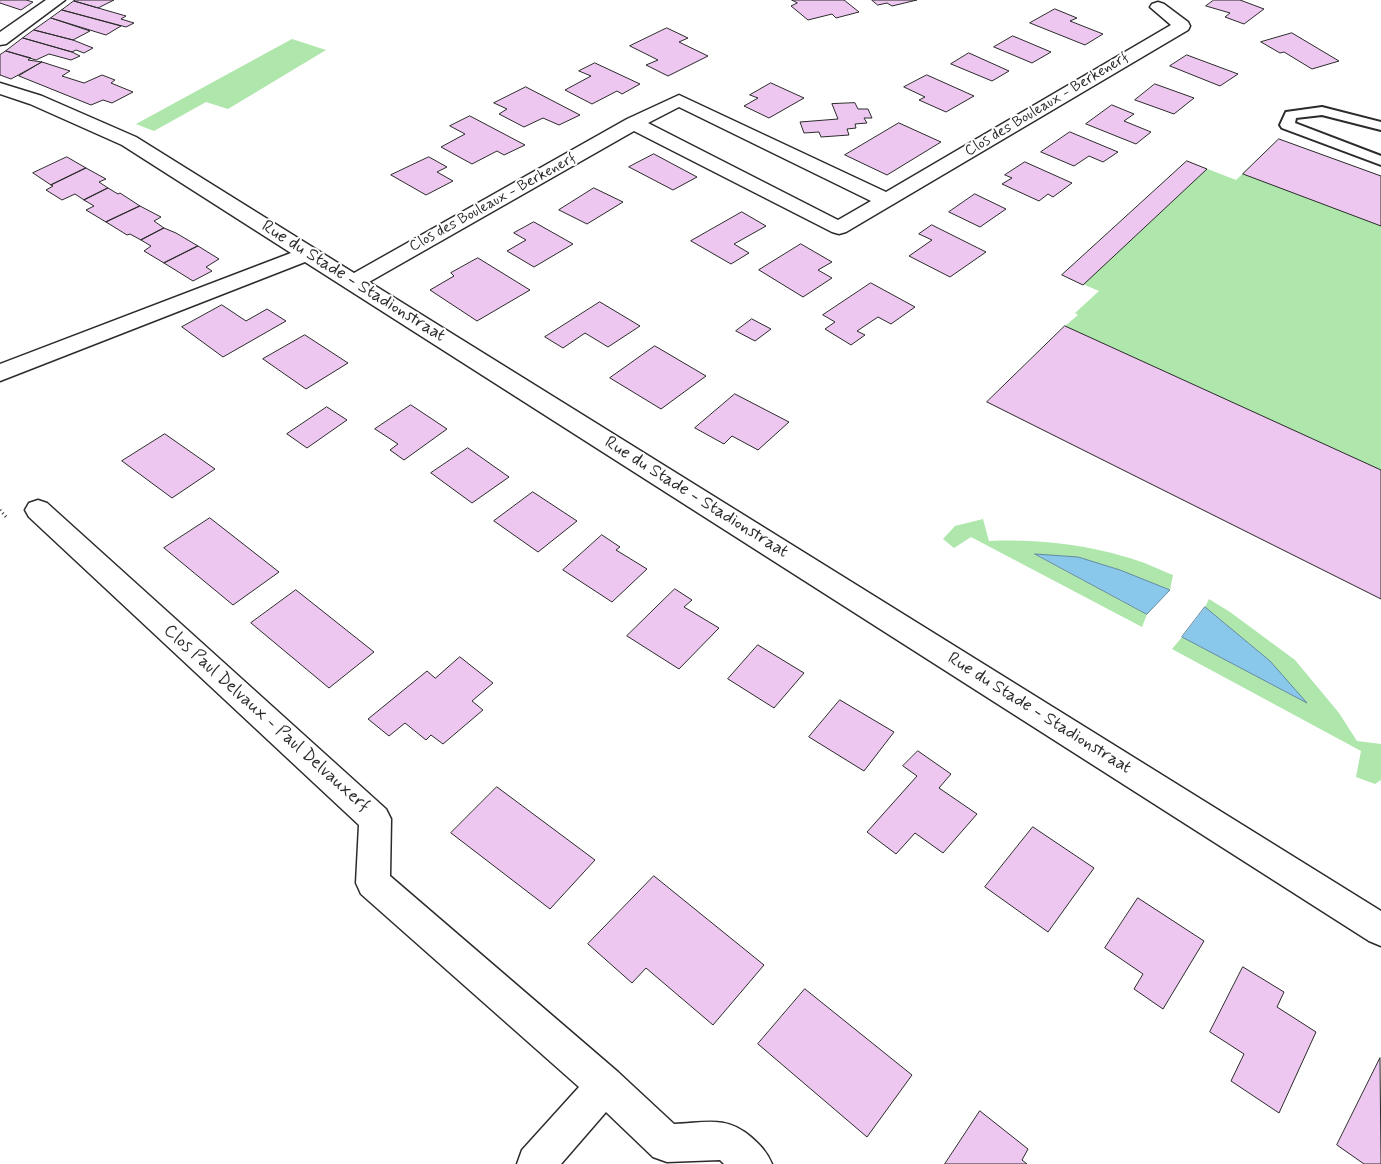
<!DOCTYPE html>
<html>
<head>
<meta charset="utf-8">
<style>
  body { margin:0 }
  canvas { display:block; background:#fff }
</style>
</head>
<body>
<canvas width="1381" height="1164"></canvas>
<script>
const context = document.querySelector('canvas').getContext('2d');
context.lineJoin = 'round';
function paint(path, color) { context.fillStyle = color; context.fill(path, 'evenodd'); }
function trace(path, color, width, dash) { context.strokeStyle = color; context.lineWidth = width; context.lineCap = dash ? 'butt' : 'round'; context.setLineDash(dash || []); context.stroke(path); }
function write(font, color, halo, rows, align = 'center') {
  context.font = font + ' Mynerve,sans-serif'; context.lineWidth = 4; context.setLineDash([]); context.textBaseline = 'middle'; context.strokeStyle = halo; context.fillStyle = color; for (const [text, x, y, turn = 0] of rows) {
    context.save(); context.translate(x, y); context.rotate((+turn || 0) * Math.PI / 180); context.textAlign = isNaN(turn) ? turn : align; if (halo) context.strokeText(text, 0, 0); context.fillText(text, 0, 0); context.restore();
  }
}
paint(new Path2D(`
  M292,39L326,50L228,109L206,102L154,131L136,124Z
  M1279,139L1381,176V599L1065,326L1078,315L1075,313L1099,291L1062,275L1187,161L1236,180Z
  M983,519L989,541C1034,539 1083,544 1126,557C1142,561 1158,569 1173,575L1170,590L1120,570L1078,557L1036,555L1147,614L1142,627L971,537L954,548L943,539L955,526Z
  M1209,599L1230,612L1295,660L1339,713L1357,741L1381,744V780L1375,784L1356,777L1361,751L1172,649L1182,637L1305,702L1270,661L1205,607Z`), '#aee6ab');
const water = new Path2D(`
  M1035,554L1078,557L1120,570L1170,590L1147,614Z
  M1205,607L1270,661L1307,703L1182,637Z`);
paint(water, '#89c8ea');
trace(water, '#63899e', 1);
const building = new Path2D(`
  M0,0H26L33,2L21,10L0,3Z
  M76,0H114L98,8L74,1Z
  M792,0H844L859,12L836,18L832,14L808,20L791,6L797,3Z
  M872,0H917L892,6L887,3L878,5Z
  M1214,0H1240L1264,9L1244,24L1225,17L1230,13L1206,6Z
  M74,1L126,16L121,19L134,23L126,27L62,10Z
  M1055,9L1077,18L1070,21L1103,34L1085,45L1030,23Z
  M62,10L121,26L106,35L51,18Z
  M51,18L90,31L73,40L34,30Z
  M667,28L688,38L679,42L708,56L668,76L646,65L658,60L630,46Z
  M34,30L73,40L93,48L84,53L76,50L72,52L23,38Z
  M1292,33L1339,61L1312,69L1284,52L1280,53L1261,42Z
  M1013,36L1051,52L1032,63L994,47Z
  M23,38L72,52L80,56L71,60L49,54L36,60L6,51Z
  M6,51L31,58L28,60L42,62L11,79L0,75V55Z
  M969,53L1009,71L992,81L951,64Z
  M1187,55L1238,74L1220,86L1170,66Z
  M42,62L70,71L62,76L84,83L102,75L115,80L111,83L133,92L112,103L103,100L91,105L19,76Z
  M595,63L640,84L622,94L617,91L592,104L565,90L591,76L579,71Z
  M927,75L974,96L946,112L919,100L925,97L904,87Z
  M771,83L804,98L769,118L744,106L758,98L750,95Z
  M1155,84L1194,98L1174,114L1135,100Z
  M526,87L580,115L559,125L543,118L524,127L499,114L507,109L494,103Z
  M855,103L858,109H868L872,118H864L867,123L855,124L856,128L847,129L849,135L821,137L819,132L804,133L800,122L838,119L832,104Z
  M1112,105L1134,114L1124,121L1151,132L1136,144L1086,124Z
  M470,116L525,145L504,155L497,151L472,164L441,147L465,134L450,126Z
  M899,123L941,142L887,175L845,155Z
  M1070,132L1118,152L1103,162L1089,156L1074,166L1041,152Z
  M1279,139L1381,176V226L1243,174Z
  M654,154L697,177L673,190L629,167Z
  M67,157L86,168L51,185L33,173Z
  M429,157L447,167L437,172L453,181L426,195L391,175Z
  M1187,161L1207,169L1083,285L1062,275Z
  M1025,162L1072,183L1053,197L1048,194L1039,201L1002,184L1012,178L1005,175Z
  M86,168L106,179L99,182L108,188L84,200L75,194L62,200L46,190L53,186L51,185Z
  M108,188L118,194L120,193L140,206L106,222L86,210L94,206L84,200Z
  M594,188L623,202L587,224L559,210Z
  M975,194L1006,209L980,227L949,212Z
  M140,206L161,217L154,221L164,228L141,240L130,234L127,235L106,222Z
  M742,212L766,226L734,244L749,253L731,264L691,241Z
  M534,222L573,244L534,267L507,251L526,240L514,233Z
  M932,225L986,252L950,277L909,256L932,240L919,234Z
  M164,228L176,233L198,246L164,263L144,251L151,246L141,240Z
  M801,244L832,262L818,270L832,278L803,297L759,270Z
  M198,246L219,259L206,267L212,271L193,281L164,263Z
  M478,258L530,290L477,321L430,290L454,276L451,273Z
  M871,283L915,307L891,324L878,317L857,331L865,335L851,345L825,329L835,322L823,315Z
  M600,302L640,326L608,347L585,333L563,348L545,337Z
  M222,305L246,321L267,309L286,321L223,357L182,327Z
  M752,319L771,329L755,341L736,331Z
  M1065,326L1381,470V599L987,402Z
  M305,335L348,363L306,389L263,359Z
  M655,346L706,376L661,409L610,378Z
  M735,394L789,422L758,450L732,436L724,444L695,428Z
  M411,405L447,429L404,460L390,450L398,444L375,429Z
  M327,407L347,420L307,448L287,434Z
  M165,434L215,469L172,498L122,461Z
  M468,448L509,477L472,503L431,473Z
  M533,492L577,521L538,552L494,521Z
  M210,518L279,572L233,605L164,548Z
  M602,535L620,547L616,550L647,569L612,602L563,570Z
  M675,589L692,600L684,607L719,628L679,669L627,636Z
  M296,590L374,652L329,688L251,623Z
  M758,645L804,673L774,708L728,679Z
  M460,657L493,683L472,701L483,710L443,744L431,735L426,740L405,723L389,736L368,719L427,671L435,678Z
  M840,700L894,732L864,771L809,737Z
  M918,751L951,774L939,788L977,814L943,853L915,833L896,854L867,832L917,776L903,766Z
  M497,787L595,860L550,909L451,833Z
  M1033,827L1094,868L1048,932L985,887Z
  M654,876L764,965L713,1025L646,968L632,983L588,944Z
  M1138,898L1204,941L1163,1009L1134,989L1143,974L1105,948Z
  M1243,967L1284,992L1277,1007L1316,1032L1279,1113L1231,1081L1244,1054L1210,1032Z
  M805,989L912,1075L867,1137L758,1044Z
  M1380,1058L1381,1164H1364L1337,1145Z
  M980,1111L1028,1149L1022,1160L1027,1164H945Z`);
paint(building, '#eec7f1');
trace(building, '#2b2b2b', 1);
const lane = new Path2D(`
  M1322,107L1381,122V130L1322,115L1296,118L1295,123L1381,156V165L1282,128L1280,125L1286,112Z`);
const street = new Path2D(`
  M1158,2L1164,4L1188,22L1190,26L1188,30L846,232L839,234L832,232L634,131L369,282L1381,911V946L1369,941L305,262L0,381V364L291,253L122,145L30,104L0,94V83L42,96L136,137L354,273L627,119L679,95L886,192L1171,25L1150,7L1152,4ZM679,107L871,201L838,220L648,123Z
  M38,500L47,503L386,809L391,819L390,876L618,1072L674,1124C705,1123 726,1115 751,1137C761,1146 767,1152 772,1164H724L720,1160L667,1162L653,1157L606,1112L561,1164H517L522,1150L579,1087L361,894L356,883L359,825L29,517L25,510L29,503Z`);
const secondary = new Path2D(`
  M46,0H65L6,44L0,45V32Z`);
trace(lane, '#2b2b2b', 4);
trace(street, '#2b2b2b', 3);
trace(secondary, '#2b2b2b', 3);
trace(new Path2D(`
  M0,510L6,517`), '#2b2b2b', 3, [1, 3]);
paint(lane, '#fff');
paint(street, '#fff');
paint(secondary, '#fff');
write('15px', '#2b2b2b', '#fff', [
  ["Clos des Bouleaux - Berkenerf",1047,105,-31],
  ["Clos des Bouleaux - Berkenerf",493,203,-29]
]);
write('18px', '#2b2b2b', '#fff', [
  ["Rue du Stade - Stadionstraat",353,282,32],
  ["Rue du Stade - Stadionstraat",696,498,32],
  ["Rue du Stade - Stadionstraat",1039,714,32],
  ["Clos Paul Delvaux - Paul Delvauxerf",266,719,42]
]);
</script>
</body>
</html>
